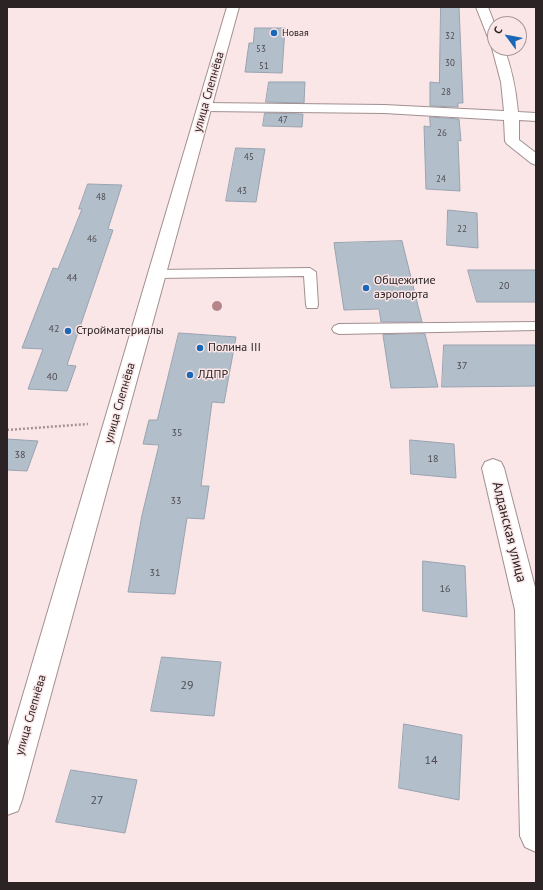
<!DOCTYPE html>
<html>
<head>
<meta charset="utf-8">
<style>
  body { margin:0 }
  #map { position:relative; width:543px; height:890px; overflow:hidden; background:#fae6e7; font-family:"PT Sans",sans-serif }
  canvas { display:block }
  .frame { position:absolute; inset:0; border:8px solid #2b2324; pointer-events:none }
  .north { position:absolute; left:487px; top:16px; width:40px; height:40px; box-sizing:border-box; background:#fae6e7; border:1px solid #a79899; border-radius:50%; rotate:302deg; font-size:11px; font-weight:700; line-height:16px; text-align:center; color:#2b2324 }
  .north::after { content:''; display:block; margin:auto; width:14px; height:18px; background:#1967b6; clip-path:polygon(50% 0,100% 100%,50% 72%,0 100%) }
</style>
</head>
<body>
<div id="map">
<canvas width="543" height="890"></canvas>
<div class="frame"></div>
<div class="north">С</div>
</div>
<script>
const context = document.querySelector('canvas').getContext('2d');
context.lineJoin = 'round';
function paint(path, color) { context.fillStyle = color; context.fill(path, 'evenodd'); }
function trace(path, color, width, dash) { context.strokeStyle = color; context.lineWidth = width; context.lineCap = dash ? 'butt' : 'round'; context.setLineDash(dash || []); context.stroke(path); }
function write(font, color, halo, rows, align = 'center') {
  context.font = font + ' "PT Sans",sans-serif'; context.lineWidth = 3; context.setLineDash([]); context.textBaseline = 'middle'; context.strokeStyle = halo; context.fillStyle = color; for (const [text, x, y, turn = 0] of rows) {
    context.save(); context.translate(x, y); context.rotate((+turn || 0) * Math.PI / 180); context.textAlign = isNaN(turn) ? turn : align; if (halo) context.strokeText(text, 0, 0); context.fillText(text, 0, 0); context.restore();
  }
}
const building = new Path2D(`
  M441,7H459L463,103H458V107L430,106V82L439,83Z
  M255,28H285L282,73L245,72L249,43H253Z
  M269,82H305L304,103L266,102Z
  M265,113L303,114L302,127L263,126Z
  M430,117L459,119L461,141L458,140L460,191L426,189L424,126L430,127Z
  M236,148L265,149L256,202L226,201Z
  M88,184L122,185L108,229L113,230L67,365L76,366L67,391L28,389L43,349L22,348L53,268L58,269L82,209H79Z
  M448,210L477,213L478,248L447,245Z
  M402,241L422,322H381L379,309L344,310L334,243Z
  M468,270H536V302H477Z
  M179,333L236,337L224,403L212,402L201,486H209L204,519L187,518L175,594L128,592L142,515L159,445L143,444L149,420H157Z
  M425,334L438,387L391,388L383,335Z
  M444,345H536V386L442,387Z
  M7,439L38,441L27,471L7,470Z
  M410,440L454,444L456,478L411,474Z
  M423,561L465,566L467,617L423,611Z
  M162,657L221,662L214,716L151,711Z
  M404,724L462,735L459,800L399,788Z
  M71,770L137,780L125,833L56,822Z`);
paint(building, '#b3becb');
trace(building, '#99a3b0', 1);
const service = new Path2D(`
  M310,268L316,272L318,305L317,308H307L306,305L304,276L157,278L151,274L157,270Z
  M536,322V330L339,334L334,332L332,329L334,326L339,324Z`);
const minor = new Path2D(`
  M476,7H488L495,25V44L489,40Z
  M494,45H495V48H504C512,69 516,90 518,112L536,113V121L519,120V140L536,153V165L531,163L507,144L505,141L504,120L384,113L205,111L200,110L198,107L200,104L205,103L384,105L504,111L501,82L492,48Z
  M493,459L501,462L504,468L536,591V852L525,847L520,836L515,610L482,468L485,462Z`);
const tertiary = new Path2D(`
  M227,7H239L22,800L18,811L7,815V749Z`);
trace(service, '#a28f90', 2);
trace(minor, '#a28f90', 2);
trace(tertiary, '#a28f90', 2);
trace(new Path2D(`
  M7,430L88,424`), '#a39495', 2.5, [2, 2]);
paint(service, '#fff');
paint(minor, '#fff');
paint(tertiary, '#fff');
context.fillStyle = '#b5858a';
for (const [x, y] of [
  [217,306]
]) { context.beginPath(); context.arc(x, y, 5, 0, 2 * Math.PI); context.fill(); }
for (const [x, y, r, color] of [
  [274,33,4,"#1967b6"],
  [366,288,4,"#1967b6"],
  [68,331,4,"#1967b6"],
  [200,348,4,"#1967b6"],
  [190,375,4,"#1967b6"]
]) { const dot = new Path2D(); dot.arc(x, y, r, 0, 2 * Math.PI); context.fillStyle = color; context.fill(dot); trace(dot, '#fae6e7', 1.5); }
write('9px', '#4d4a4e', null, [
  ["32",450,36],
  ["53",261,49],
  ["30",450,63],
  ["51",264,66],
  ["28",446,92],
  ["47",283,120],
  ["26",442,133],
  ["45",249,157],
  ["24",441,179],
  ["43",242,191],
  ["48",101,197],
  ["22",462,229],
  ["46",92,239]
]);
write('10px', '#2b2324', '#fae6e7', [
  ["Новая",282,33]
], 'left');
write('10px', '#4d4a4e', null, [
  ["44",72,278],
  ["20",504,286],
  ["42",54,329],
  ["37",462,366],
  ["40",52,377],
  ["35",177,433],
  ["38",20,455],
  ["18",433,459],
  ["33",176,501],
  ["31",155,573],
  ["16",445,589]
]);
write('12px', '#2b2324', '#fae6e7', [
  ["улица Слепнёва",209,92,-74],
  ["улица Слепнёва",120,403,-74],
  ["улица Слепнёва",31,715,-74]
]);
write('12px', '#2b2324', '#fae6e7', [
  ["Общежитие",374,281],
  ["аэропорта",374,295],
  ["Стройматериалы",76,331],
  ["Полина III",208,348],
  ["ЛДПР",198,375]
], 'left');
write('12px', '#4d4a4e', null, [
  ["29",187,686],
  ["14",431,761],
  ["27",97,801]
]);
write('14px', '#2b2324', '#fae6e7', [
  ["Алданская улица",509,532,76]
]);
</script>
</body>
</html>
